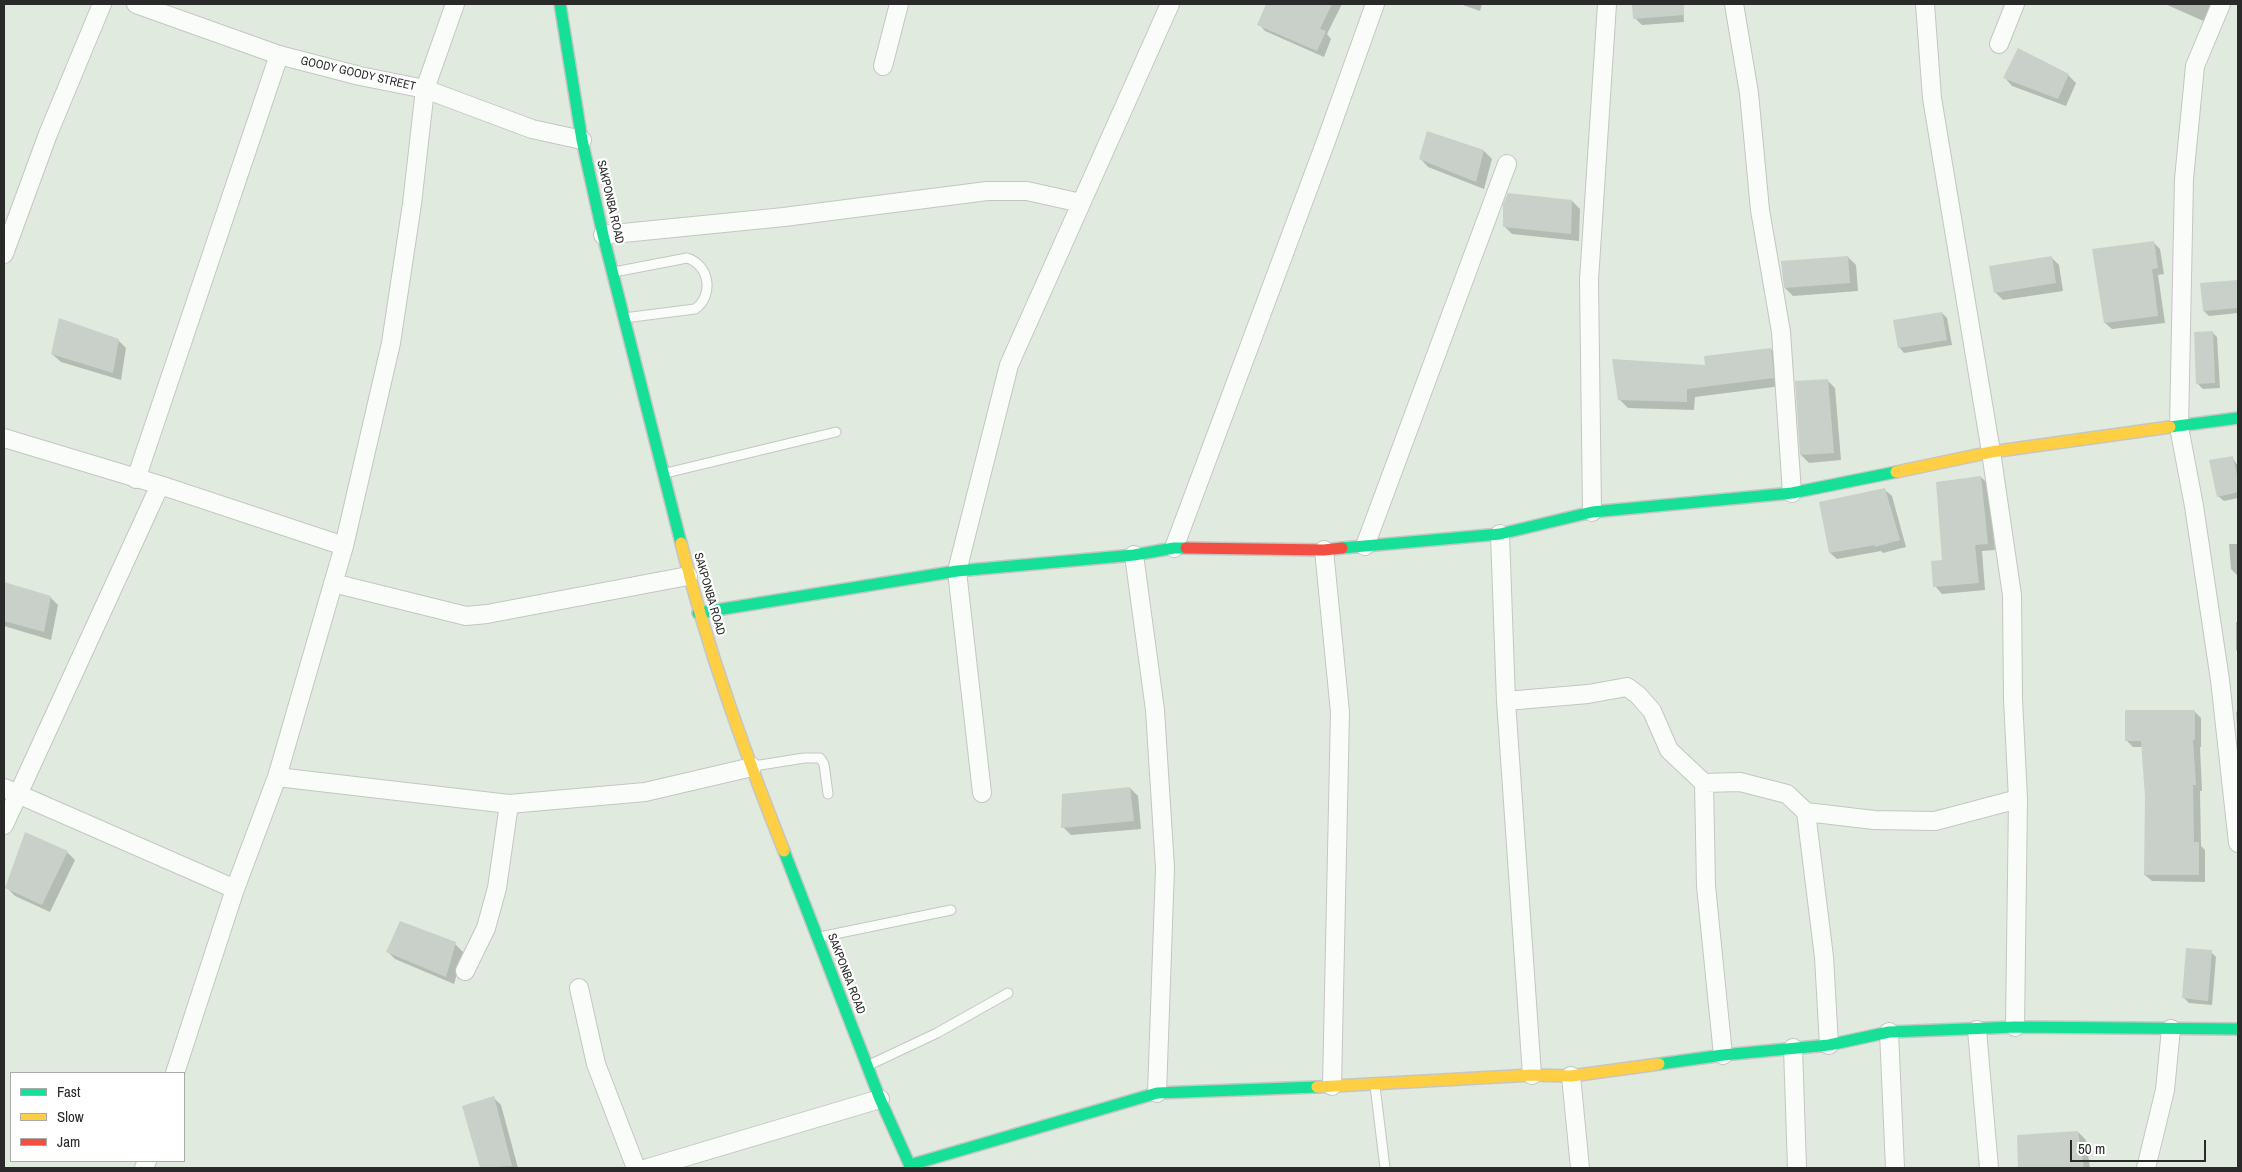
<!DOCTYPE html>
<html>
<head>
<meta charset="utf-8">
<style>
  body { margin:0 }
  #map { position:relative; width:2242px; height:1172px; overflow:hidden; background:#e0eadf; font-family:"Archivo Narrow",sans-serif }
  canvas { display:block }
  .frame { position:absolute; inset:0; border:5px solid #2a2a2a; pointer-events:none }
  .legend { position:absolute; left:10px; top:1072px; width:175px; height:90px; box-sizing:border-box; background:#fff; border:1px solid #aaa; margin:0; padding:6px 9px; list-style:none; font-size:15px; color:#2a2a2a }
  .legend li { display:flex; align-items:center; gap:10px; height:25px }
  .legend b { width:25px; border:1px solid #aaa }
  .scale { position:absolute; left:2070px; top:1140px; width:136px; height:22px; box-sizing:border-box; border:2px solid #2a2a2a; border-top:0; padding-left:6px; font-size:15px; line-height:18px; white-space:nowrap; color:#2a2a2a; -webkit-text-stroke:4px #fff; paint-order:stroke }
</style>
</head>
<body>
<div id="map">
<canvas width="2242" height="1172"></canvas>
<div class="frame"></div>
<ul class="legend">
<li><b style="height:6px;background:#16e098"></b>Fast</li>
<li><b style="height:6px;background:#ffcf43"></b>Slow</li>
<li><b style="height:6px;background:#f24e42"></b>Jam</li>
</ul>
<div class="scale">50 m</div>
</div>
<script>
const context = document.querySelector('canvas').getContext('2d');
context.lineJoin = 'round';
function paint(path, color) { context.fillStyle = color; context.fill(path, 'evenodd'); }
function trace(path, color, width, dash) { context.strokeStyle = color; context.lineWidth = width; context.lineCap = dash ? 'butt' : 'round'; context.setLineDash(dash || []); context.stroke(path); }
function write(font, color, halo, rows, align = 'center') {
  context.font = font + ' "Archivo Narrow",sans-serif'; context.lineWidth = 4.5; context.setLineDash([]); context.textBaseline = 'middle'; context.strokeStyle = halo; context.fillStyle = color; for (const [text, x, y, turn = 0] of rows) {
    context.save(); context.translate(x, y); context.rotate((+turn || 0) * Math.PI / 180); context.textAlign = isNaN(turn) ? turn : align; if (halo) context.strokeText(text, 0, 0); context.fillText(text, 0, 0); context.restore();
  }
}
paint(new Path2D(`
  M1268,4H1342L1327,34L1331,39L1324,57L1265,31L1259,24Z
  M1460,4H1482L1480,11Z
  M1633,4H1683L1684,22L1642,25L1635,18Z
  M2165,4H2217L2208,23Z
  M2068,75L2076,83L2066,106L2012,86L2005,78Z
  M1428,133L1484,151L1492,159L1484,189L1428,167L1420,158Z
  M1572,201L1580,209L1579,241L1512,234L1504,226Z
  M2153,242L2160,249L2164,274L2158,275L2165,323L2112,329L2105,323Z
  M1848,257L1856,265L1858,291L1793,296L1785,288Z
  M2051,257L2059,265L2063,291L2003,300L1995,292Z
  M2238,281V313L2209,316L2204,311L2202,284Z
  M1942,313L1947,318L1952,345L1904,353L1899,347Z
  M2212,332L2217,337L2220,388L2203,389L2198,384Z
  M118,340L126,348L121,380L61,362L52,354Z
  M1771,349L1779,357L1781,386L1695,397L1694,410L1628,408L1620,400Z
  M1827,380L1835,388L1841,460L1809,463L1801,455Z
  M2232,457L2238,466V498L2224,501L2218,496Z
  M1981,477L1988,484L1995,550L1982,551L1985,590L1942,594L1935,586L1943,562Z
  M1885,490L1892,496L1906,547L1883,553L1881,551L1837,559L1830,553Z
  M2229,544H2238V576L2231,569Z
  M4,583L50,597L58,605L51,640L4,626Z
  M2236,622H2238V651L2236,650Z
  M2194,711L2201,718V747H2200L2202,791H2200L2201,846L2205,850V882L2152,881L2145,875L2146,797L2143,747H2133L2126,740Z
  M2236,712H2238V737Z
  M1130,788L1138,796L1141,829L1071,835L1063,827Z
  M67,852L75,860L50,912L15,896L7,888Z
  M455,944L463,952L454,984L395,959L387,951Z
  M2211,952L2216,957L2212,1005L2189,1003L2184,998Z
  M493,1097L501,1105L518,1168H481L464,1107Z
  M2078,1132L2086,1140L2090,1168H2019L2018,1136Z`), '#0003');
paint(new Path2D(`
  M1266,4H1332L1320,29L1326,31L1317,51L1257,25Z
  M1632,4H1684V15L1633,19Z
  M2018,48L2069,74L2058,99L2003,78Z
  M1427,131L1484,150L1476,182L1419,159Z
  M1508,193L1572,200L1571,234L1503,227V204Z
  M2154,241L2158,268L2152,269L2158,316L2104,323L2092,249Z
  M1848,256L1850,283L1784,288L1781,261Z
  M2052,256L2056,283L1994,293L1989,266Z
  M2238,280V308L2203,311L2200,283Z
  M1942,312L1947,340L1898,348L1893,320Z
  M59,318L119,339L113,373L51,354Z
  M2213,331L2215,383L2196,384L2194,332Z
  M1771,348L1774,378L1687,389V402L1618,400L1612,359L1705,365L1704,356Z
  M1828,379L1834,453L1800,455L1795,381Z
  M2233,456L2238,481V492L2217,497L2209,460Z
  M1981,476L1988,544L1975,545L1979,583L1933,587L1931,561L1942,560L1936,482Z
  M1885,488L1900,540L1875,547V545L1829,553L1819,502Z
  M4,582L51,596L44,632L4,621Z
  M2125,710H2195V740H2193L2196,785H2193L2194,842H2199V875H2144L2145,797L2141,741H2125Z
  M1130,787L1134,821L1061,828L1062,794Z
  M25,832L68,851L42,905L5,888Z
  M400,921L456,942L446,977L386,952Z
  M2186,948L2212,950L2208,1001L2182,998Z
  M494,1096L512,1166L480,1168L462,1106Z
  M2078,1131L2084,1168H2018L2017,1135Z`), '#c9d0c9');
const lane = new Path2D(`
  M614,272L687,258C710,265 714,296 695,309L624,318
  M666,473L836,432
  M754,766L804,758H820L824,764L828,794
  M820,937L951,910
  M867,1066L937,1033L1008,993
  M1375,1086L1385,1168`);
const street = new Path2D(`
  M136,4L279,55L360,76L425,89L532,129L582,140
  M1734,4L1749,93L1760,210L1781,332L1792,493
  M1925,4L1932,98L1991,452L2012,595L2013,699L2018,799L2015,1027
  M2221,4L2195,66L2184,179L2179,427L2194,506L2220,680L2238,843
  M1999,44L2015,4
  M883,66L899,4
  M603,235L784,217L987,191H1027L1081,203
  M4,254L48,134L102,4
  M4,438L160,485L344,546
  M136,479L279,55
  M1592,512L1589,280L1607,4
  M1500,534L1506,701L1532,1075
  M1365,546L1507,164
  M1174,548L1326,141L1375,4
  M1324,550L1340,712L1332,1086
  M1134,555L1155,710L1165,868L1157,1093
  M333,583L466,616L487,614L688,576
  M1506,701L1588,694L1627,687L1638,695L1652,711L1669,750L1704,783L1740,782L1787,794L1806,812L1874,820L1935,821L2018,799
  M277,777L509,804L645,792L752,767
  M1704,783L1706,886L1723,1055
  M4,788L235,889
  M982,793L957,571L1009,365L1170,4
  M1806,812L1824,957L1829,1045
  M4,825L160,485
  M465,971L486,928L497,888L509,804
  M579,988L596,1064L636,1168
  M1977,1030L1989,1168
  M1889,1032L1895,1168
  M1793,1048L1797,1168
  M175,1073L235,889L277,777L344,546L391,343L412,204L425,89L455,4
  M1571,1076L1580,1168
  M144,1168L147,1161
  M648,1168L880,1099
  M2146,1168L2165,1090L2171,1029`);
const fast = new Path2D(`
  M560,4L582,140L603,235L681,543
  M2170,427L2238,418
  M1342,548L1500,534L1592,512L1792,493L1896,472
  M698,613L957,571L1134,555L1174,548H1186
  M784,851L880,1099L911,1168
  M1659,1064L1723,1055L1829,1045L1889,1032L2015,1027L2238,1029
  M910,1165L1157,1093L1317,1087`);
const slow = new Path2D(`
  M1896,472L1991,452L2170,427
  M681,543C707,648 744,750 784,851
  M1317,1087L1532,1075L1571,1076L1659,1064`);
const jam = new Path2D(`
  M1186,548L1324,550L1342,548`);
trace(lane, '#c5c6c4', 11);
trace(street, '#c5c6c4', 20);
trace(fast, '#c5c6c4', 14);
trace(slow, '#c5c6c4', 14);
trace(jam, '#c5c6c4', 14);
trace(lane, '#fafcfa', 9);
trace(street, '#fafcfa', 18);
trace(fast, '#16e098', 11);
trace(slow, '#ffcf43', 11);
trace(jam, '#f24e42', 11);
write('12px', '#2a2a2a', '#fff', [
  ["GOODY GOODY STREET",358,74,13],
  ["SAKPONBA ROAD",610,202,77],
  ["SAKPONBA ROAD",709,594,74],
  ["SAKPONBA ROAD",846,974,69]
]);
</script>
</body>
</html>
